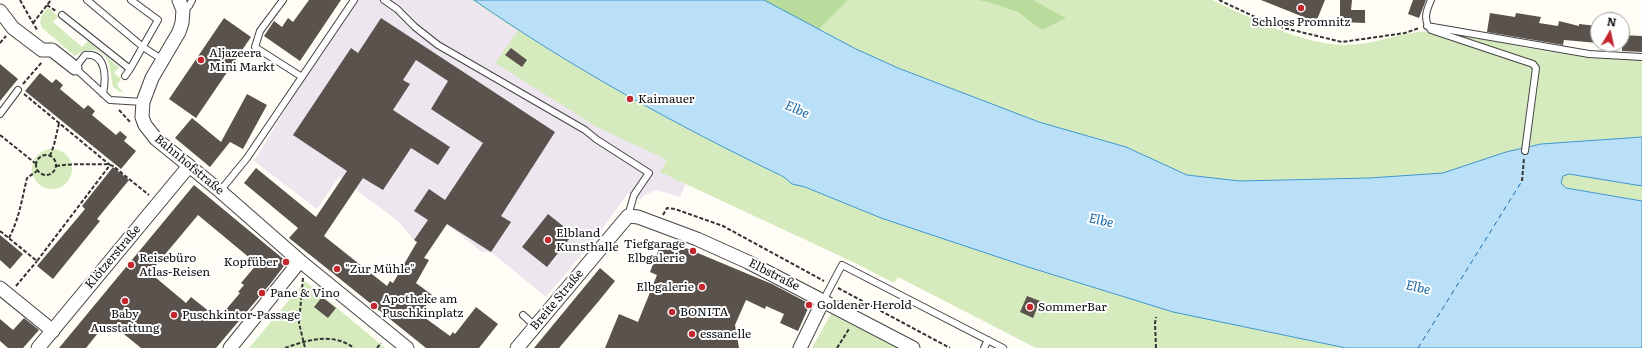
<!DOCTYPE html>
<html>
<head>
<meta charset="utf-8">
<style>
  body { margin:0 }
  #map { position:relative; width:1642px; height:348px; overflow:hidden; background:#fffdf5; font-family:Literata,serif }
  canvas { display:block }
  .north { position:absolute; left:1590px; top:12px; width:40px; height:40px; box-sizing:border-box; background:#fff; border:1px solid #a0a0a0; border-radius:50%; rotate:9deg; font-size:11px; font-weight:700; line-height:16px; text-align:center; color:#111 }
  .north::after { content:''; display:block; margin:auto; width:14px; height:18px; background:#c4262e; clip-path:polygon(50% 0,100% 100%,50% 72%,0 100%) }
</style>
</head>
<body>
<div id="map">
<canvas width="1642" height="348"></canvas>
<div class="north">N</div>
</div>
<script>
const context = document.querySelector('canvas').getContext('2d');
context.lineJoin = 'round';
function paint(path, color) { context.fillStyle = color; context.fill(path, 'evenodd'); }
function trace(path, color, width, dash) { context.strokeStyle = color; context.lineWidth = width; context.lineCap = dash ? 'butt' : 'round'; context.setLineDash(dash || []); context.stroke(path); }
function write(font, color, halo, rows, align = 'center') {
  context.font = font + ' Literata,serif'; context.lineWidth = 4; context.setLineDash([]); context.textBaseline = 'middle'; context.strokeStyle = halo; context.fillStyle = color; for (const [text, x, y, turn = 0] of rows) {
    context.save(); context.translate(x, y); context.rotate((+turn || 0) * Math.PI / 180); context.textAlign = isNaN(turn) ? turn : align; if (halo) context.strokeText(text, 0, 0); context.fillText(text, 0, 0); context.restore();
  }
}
paint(new Path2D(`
  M352,0H472L573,68L674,146L687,181L680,197L657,190L644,195L640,200L628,193L598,235L546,297L491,252H482L447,224L414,240L398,221L339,177L317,209L254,161Z`), '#eee6ef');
paint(new Path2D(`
  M472,0H474C572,68 676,125 784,177L792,184L805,187L881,218L1028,267L1173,312L1346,348H1036L898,277L894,283L855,263L660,172L667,160L597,127L495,63L518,31Z
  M764,0H1212C1251,18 1299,43 1343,45C1376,46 1408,27 1442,32C1481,37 1519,48 1558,53C1586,58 1614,59 1642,60V137L1541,144L1506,152L1443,173L1369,178L1240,181L1187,175L1126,147L1039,122L898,68L856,49Z
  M48,8L58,16L53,22L82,47L88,41L119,67L114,73L121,79L117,85L123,92H120L113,87C111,79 111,68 108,61C101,47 85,47 75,56L42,28C38,20 42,14 48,8Z
  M32 169a20 20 0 1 1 40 0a20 20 0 1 1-40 0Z
  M1569,174L1642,186V201L1566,188L1561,183L1563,176Z
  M305,281L385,348H249Z
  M831,314L899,348H812Z`), '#d5ebbd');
paint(new Path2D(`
  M764,0H848L819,29Z
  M978,0H1033L1066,18L1042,30L1018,12L992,3Z`), '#b9dc9c');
const water = new Path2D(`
  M474,0H764L856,49L898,68L1039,122L1126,147L1187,175L1240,181L1369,178L1443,173L1506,152L1541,144L1642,137V186L1569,174L1563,176L1561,183L1566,188L1642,201V348H1346L1173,312L1028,267L881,218L805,187L792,184L784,177C676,125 572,68 474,0Z`);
paint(water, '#b9e0f7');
trace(water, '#3f96cf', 1);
trace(new Path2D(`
  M1418,348L1522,181`), '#1768a6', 1, [5, 4]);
paint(new Path2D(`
  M309,0H341L300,61L264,36L274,21L282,27L288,18L293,22Z
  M1261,0H1325L1316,22Z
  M1340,0H1352L1351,10H1365V23L1340,22Z
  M1413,0H1426L1419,18L1408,14Z
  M1490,13L1515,17L1516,13L1541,17L1539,23L1558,26L1559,21L1579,26V24L1598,26V43L1564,40L1563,45L1487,32Z
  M224,18L251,37L196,118L169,99Z
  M381,18L555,132L501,216L511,222L491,252L447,224L424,258L429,260L416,283L432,295L421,315L450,336L453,332L455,334L476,307L498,324L479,348H426L289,238L298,228L244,183L256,168L316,217L347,171L293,135L351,48L358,53ZM416,60L448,81L431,109L483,143L445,200L429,189L414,211L428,220L414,240L417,242L393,283L390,281L387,286L324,236L363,178L383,190L411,148L438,165L450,147L393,110L410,84L403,80Z
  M1622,35L1642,36V52L1622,51Z
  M511,48L527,60L522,67L505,55Z
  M0,64L18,79L0,101Z
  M40,73L52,83L56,79L63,85L60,89L84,109L88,105L95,111L92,115L116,135L120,131L127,137L124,141L136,151L121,169L25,91Z
  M247,94L267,105L243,149L230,142L210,167L175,138L192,118L221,142Z
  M113,167L129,180L97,219L100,221L53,279L37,266L85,209L82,206Z
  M194,185L287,262L271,283L216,348H141L114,326L108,333L102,328L86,348H59ZM198,215L257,264L241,283L244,285L238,292L240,293L223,313L220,310L215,316L191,297L186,303L155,277L157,274L152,270Z
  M548,214L573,234L547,267L522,247Z
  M0,235L23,254L10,269L0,260Z
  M669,241L772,284L810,304L798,331L780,323L784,314L766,306L765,309L746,300L735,325L739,348H605L619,314L638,322L657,275L650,272L661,243L668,245Z
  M600,268L615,281L598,302L559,348H534Z
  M1027,296L1040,301L1033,318L1020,312Z
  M322,297L336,308L328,318L314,307Z
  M24,318L39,330L23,348H8L0,341V319L13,330Z`), '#5a524d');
const lane = new Path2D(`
  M87,0L143,47L163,60
  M283,0L260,31L255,47L302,77
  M384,0L397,9L415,27L438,45L585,130L596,139L649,173L634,195L628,216
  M1431,0C1426,11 1423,20 1431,30L1533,64L1536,68L1525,151
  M183,10L189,6L192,0
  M62,15L130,69L158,20L131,0
  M1427,26L1589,54L1642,57
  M125,76L130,69
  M103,94C106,79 107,52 85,55L75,68L110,100L143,102
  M0,114L18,90
  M220,191L247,158L354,0
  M823,301L842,265L1003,348
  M523,315L535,326
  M984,348L988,340`);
const street = new Path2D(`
  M179,0L183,10L182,23L179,32L152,78L143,102L142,117L145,125L156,139L220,191L300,261L407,348
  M0,11L13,28L42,50H52L75,68
  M0,288L53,331
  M38,348L189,166
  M230,348L300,261
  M517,348L628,216L638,217L697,239L748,262L913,348
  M800,348L823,301`);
trace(lane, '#444', 8);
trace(street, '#444', 15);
trace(new Path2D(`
  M20,0L37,30
  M1219,0L1268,23L1284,28L1342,42L1405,33L1419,28
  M47,5L56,11
  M33,23L51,0
  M0,43L6,36
  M23,84L42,62
  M24,94L110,165
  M119,110L131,123
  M0,135L35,163
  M36 165a10 10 0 1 1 20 0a10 10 0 1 1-20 0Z
  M50,156L54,145L59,123
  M56,166C74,163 91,165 109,164
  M1522,181L1524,158
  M663,215L667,208L675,209L723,226L824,281
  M0,231L37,261L110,165L113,166L149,195
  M9,238C19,219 22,199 27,178L37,171
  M303,278L299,323L305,348
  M16,286L37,261
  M838,288L950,348
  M285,348C307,340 333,332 354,348
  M377,348L381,343
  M837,348L849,329
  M1156,348L1155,323L1156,317`), '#333', 2, [4, 2]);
trace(lane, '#fff', 6);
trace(street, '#fff', 13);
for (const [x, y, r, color] of [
  [1301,8,4,"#c4262e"],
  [201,60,4,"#c4262e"],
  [630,99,4,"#c4262e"],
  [548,240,4,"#c4262e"],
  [693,251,4,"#c4262e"],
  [286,262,4,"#c4262e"],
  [131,265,4,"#c4262e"],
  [337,269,4,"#c4262e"],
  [702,287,4,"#c4262e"],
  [262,293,4,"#c4262e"],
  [125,301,4,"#c4262e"],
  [809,305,4,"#c4262e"],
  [374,306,4,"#c4262e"],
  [1030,307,4,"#c4262e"],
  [672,312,4,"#c4262e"],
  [174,315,4,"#c4262e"],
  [692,334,4,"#c4262e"]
]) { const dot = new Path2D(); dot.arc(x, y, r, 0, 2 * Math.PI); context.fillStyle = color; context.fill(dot); trace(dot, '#fff', 1.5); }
write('12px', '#111', '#fff', [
  ["Schloss Promnitz",1301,22,"center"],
  ["Aljazeera",209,53],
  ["Mini Markt",209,67],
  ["Kaimauer",638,99],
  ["Elbland",556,233],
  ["Kunsthalle",556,247],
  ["Tiefgarage",685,244,"right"],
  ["Elbgalerie",685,258,"right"],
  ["Reisebüro",139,258],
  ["Atlas-Reisen",139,272],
  ["Kopfüber",278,262,"right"],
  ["\"Zur Mühle\"",345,269],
  ["Elbgalerie",694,287,"right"],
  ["Pane & Vino",270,293],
  ["Apotheke am",382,299],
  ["Puschkinplatz",382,313],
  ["Goldener Herold",817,305],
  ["SommerBar",1038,307],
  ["BONITA",680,312],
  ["Baby",125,314,"center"],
  ["Ausstattung",125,328,"center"],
  ["Puschkintor-Passage",182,315],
  ["essanelle",700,334]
], 'left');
write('12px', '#111', '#fff', [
  ["Bahnhofstraße",189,165,40],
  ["Klötzerstraße",113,257,-50],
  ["Elbstraße",774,275,27],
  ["Breite Straße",557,300,-50]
]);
write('italic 13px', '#1768a6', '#fff', [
  ["Elbe",797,110,23],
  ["Elbe",1101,221,12],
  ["Elbe",1418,288,12]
]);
</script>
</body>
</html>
